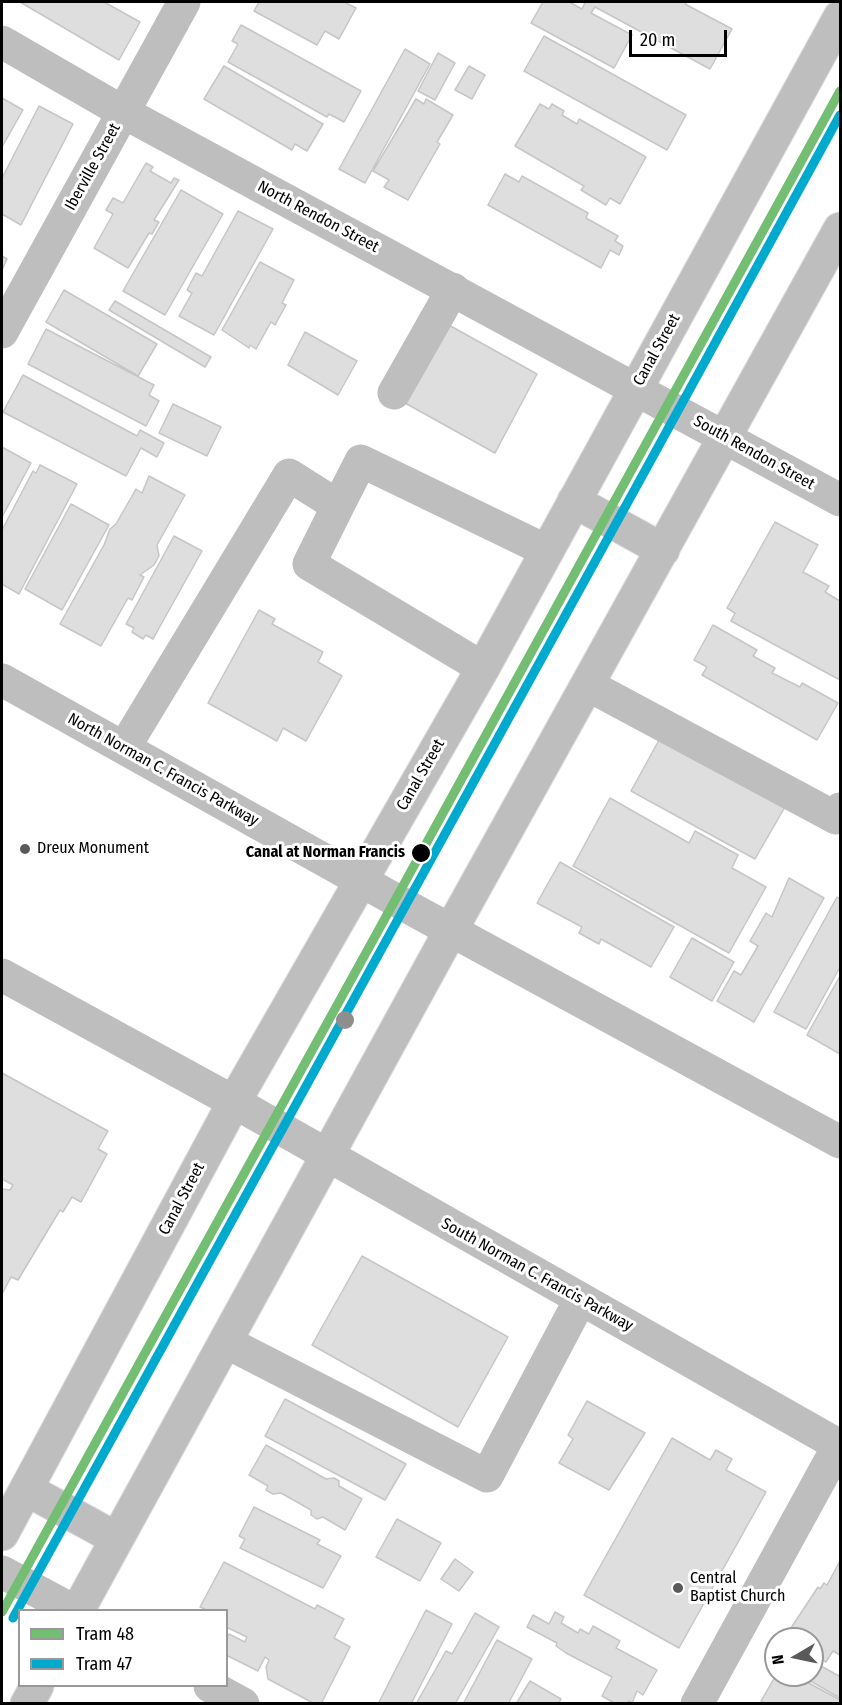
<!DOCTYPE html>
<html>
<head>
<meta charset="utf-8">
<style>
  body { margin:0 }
  #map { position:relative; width:842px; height:1705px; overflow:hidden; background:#fff; font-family:"Fira Sans Condensed",sans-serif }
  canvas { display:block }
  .frame { position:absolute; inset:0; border:3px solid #000; pointer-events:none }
  .legend { position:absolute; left:18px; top:1609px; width:210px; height:78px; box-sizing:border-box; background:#fff; border:2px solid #999; margin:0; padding:8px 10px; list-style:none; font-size:18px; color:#000 }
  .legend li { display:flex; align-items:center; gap:12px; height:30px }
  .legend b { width:30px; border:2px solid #999 }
  .north { position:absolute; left:764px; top:1627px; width:60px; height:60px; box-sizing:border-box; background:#fff; border:2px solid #999; border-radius:50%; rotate:261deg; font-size:16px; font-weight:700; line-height:24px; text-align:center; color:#000 }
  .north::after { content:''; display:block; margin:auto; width:21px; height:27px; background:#595959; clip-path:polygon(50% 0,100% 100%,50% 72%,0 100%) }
  .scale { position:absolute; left:629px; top:30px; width:98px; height:27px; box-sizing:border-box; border:3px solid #000; border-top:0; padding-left:8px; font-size:18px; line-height:21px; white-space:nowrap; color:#000; -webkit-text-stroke:4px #fff; paint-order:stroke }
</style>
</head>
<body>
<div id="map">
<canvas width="842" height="1705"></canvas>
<div class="frame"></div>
<ul class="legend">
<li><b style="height:8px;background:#73be73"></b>Tram 48</li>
<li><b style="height:8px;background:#00a9ce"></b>Tram 47</li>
</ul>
<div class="north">N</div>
<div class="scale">20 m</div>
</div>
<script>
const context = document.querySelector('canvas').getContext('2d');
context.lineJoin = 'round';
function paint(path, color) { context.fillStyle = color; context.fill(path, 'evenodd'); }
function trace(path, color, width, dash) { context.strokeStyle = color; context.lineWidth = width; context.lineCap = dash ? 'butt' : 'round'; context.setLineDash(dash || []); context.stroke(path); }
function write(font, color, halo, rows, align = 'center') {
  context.font = font + ' "Fira Sans Condensed",sans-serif'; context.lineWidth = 6; context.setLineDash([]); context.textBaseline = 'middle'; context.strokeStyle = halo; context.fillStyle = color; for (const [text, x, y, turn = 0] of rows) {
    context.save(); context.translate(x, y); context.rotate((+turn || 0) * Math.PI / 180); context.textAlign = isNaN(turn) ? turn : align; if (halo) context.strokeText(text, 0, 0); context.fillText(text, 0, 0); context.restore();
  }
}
const building = new Path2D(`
  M20,2H104L140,22L119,60Z
  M259,2H344L356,8L339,39L325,31L317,45L254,11Z
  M543,2H569L582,9L585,3L582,2H687L685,4L732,29L710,69L595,7L591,13L632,35L614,68L531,23Z
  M241,25L361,91L344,122L329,114L327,117L228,62L238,44L232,41Z
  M544,36L686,115L667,150L524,71Z
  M405,49L430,64L365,183L339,169Z
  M438,53L455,63L435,100L418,91Z
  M224,66L323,124L307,151L295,144L292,150L204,99Z
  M469,66L485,75L472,99L455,90Z
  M2,98L23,110L2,147Z
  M416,99L424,104L426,99L453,115L437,142L440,144L408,200L384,187L389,180L373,171Z
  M540,104L549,109L552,104L564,111L562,115L577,124L579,119L646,157L620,204L610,198L606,205L581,190L584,186L515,146Z
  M39,106L73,124L21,225L2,214V178Z
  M146,163L153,167L150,171L171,183L174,178L179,180L154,220L159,222L152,234L149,233L128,268L94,248L113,214L106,210L113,198L123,203Z
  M505,174L519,182L522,176L588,213L586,218L618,236L615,241L623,246L619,255L610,250L601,268L488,205Z
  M181,190L223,214L165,315L123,291Z
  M238,211L273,229L214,335L179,316L192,293L187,290L196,273L202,276Z
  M2,256L7,259L2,270Z
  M260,262L294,280L282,303L286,305L275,325L271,322L256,349L250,345L249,348L222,330Z
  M64,290L157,344L138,376L46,322Z
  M115,301L211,357L205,367L109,310Z
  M447,324L537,374L495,453L405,403Z
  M46,329L154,385L149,395L159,401L146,426L28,364Z
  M305,332L357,361L338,395L288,365Z
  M23,375L137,436L140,430L164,443L157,457L141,448L126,476L3,412Z
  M173,404L221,427L207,456L159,433Z
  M2,447L31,463L2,517Z
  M40,465L77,484L19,594L2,584V530L33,471L36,473Z
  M149,476L185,495L157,545L159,556L154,565L140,575L144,577L132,600L128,598L101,646L60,624L104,545L110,529L116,524L136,489L142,493Z
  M71,504L109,525L62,610L25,589Z
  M775,522L818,545L803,572L829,586L825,592L840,601V680L731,621L735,613L727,608Z
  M174,536L202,551L153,639L146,635L143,639L132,632L134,628L126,624Z
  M259,610L275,619L272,624L323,652L318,662L342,676L306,741L283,728L277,741L208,703Z
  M713,625L757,650L753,656L775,668L772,673L800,687L802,683L838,703L817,740L702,675L707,667L694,660Z
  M664,731L789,800L755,859L631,791Z
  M610,798L689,843L695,831L738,855L732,868L766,887L729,953L573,866Z
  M560,862L674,927L651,967L601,939L599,944L579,933L582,927L537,903Z
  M789,878L824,898L754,1022L717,1001L734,971L741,975L758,946L750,941L766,913L772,917Z
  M837,897L840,899V967L806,1029L774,1012Z
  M692,938L734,962L712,1001L670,977Z
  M840,976V1054L807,1035Z
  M2,1073L108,1131L98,1149L107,1154L81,1202L72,1197L63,1212L60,1210L18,1280L11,1277L2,1294V1189L10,1190L13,1185L2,1179Z
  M362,1256L508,1337L458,1427L312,1345Z
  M285,1399L406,1464L385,1500L265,1436Z
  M587,1401L645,1433L609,1490L559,1463L573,1439L568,1435Z
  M672,1438L710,1460L716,1450L732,1459L726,1470L766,1492L679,1648L584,1595Z
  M266,1445L326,1479L334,1478L339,1481V1486L362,1499L345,1530L323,1517L317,1519L311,1515V1510L281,1493L273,1494L266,1490L268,1486L249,1475Z
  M254,1507L320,1540L317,1544L341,1556L323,1588L240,1548L245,1539L239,1536Z
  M397,1519L441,1543L420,1581L376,1557Z
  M455,1559L473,1572L459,1591L441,1579Z
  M840,1561V1655L833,1651L826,1662L812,1654V1639L791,1628L818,1587L820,1589L824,1583L827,1585Z
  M224,1562L315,1609L317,1605L344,1619L334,1638L350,1647L321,1704H315L268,1679L266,1667L269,1660L265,1657L258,1671L226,1655V1640L229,1634L245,1642L247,1637L226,1627V1610H207L200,1607Z
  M426,1610L452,1624L411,1704H378Z
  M555,1612L564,1617L561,1623L578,1633L580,1629L589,1634L593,1626L620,1641L616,1648L657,1670L643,1695L637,1691L632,1703L629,1701L627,1704H616L602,1696L612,1677L566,1653L556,1646L557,1643L527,1627L533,1615L549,1624Z
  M475,1613L499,1627L455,1704H416L446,1651L452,1654Z
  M497,1640L532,1659L508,1704H463Z
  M812,1661L839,1676L840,1673V1698L800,1675H812Z
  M776,1675H794L840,1700V1704H766L761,1701Z
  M530,1681L561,1699L558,1704H516Z`);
paint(building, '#dedede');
trace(building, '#c6c6c6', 1.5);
const major = new Path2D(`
  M574,501L663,550
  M26,1489L117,1539
  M2,1534L234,1102L483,668L840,17
  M78,1610L451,930L840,229
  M27,1704L37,1686`);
trace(major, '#dbdbdb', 35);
trace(new Path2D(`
  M2,42L123,112L840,500
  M2,332L184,2
  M394,393L453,289
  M338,506L361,461L547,551
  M2,680L419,913L840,1142
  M588,685L836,818L840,809
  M124,748L289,475L338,506L309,564L483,668
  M2,975L234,1102L840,1446
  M226,1342L487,1476L580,1300
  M2,1572L72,1610
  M210,1686L243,1704
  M697,1704L840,1443`), '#bebebe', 33);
trace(major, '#bebebe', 33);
trace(new Path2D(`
  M2,1612C281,1105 563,599 840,91`), '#73be73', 9);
trace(new Path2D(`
  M13,1618C288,1117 566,617 840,115`), '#00a9ce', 9);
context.fillStyle = '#8e8e8e';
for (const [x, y] of [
  [345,1020]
]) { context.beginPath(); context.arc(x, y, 9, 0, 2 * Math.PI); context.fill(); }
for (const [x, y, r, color] of [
  [25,849,6,"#595959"],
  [421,853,10,"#000"],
  [678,1588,6,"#595959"]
]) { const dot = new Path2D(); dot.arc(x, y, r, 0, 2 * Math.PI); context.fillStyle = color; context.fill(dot); trace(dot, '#fff', 2); }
write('16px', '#000', '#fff', [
  ["Iberville Street",93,167,-61],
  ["North Rendon Street",318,217,28],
  ["Canal Street",657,350,-61],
  ["South Rendon Street",754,453,29],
  ["North Norman C. Francis Parkway",163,770,29],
  ["Canal Street",421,775,-60],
  ["Canal Street",182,1199,-62],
  ["South Norman C. Francis Parkway",537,1275,29]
]);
write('16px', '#000', '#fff', [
  ["Dreux Monument",37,849],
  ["Central",690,1579],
  ["Baptist Church",690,1597]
], 'left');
write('bold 16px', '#000', '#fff', [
  ["Canal at Norman Francis",405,853]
], 'right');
</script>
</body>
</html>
